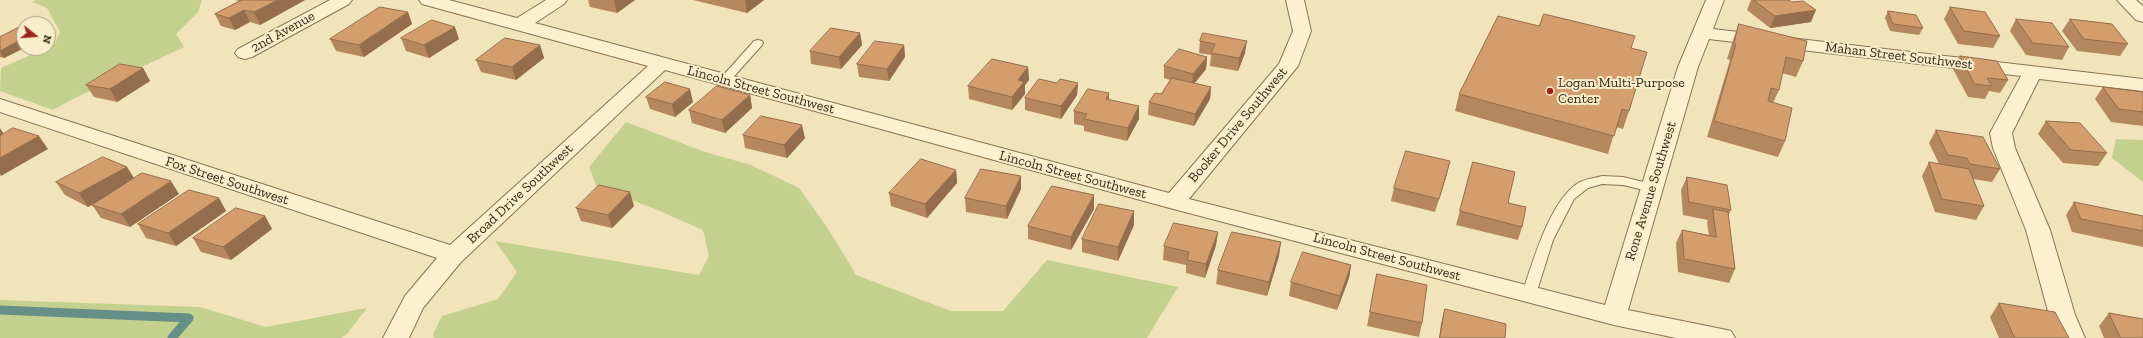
<!DOCTYPE html>
<html>
<head>
<meta charset="utf-8">
<style>
  body { margin:0 }
  #map { position:relative; width:2143px; height:338px; overflow:hidden; background:#f1e4ba; font-family:"Zilla Slab",serif }
  canvas { display:block }
  .north { position:absolute; left:16px; top:16px; width:40px; height:40px; box-sizing:border-box; background:#f8eeca; border:1px solid #aba084; border-radius:50%; rotate:107deg; font-size:11px; font-weight:700; line-height:16px; text-align:center; color:#372a1a }
  .north::after { content:''; display:block; margin:auto; width:14px; height:18px; background:#9d251e; clip-path:polygon(50% 0,100% 100%,50% 72%,0 100%) }
</style>
</head>
<body>
<div id="map">
<canvas width="2143" height="338"></canvas>
<div class="north">N</div>
</div>
<script>
const context = document.querySelector('canvas').getContext('2d');
context.lineJoin = 'round';
function paint(path, color) { context.fillStyle = color; context.fill(path, 'evenodd'); }
function trace(path, color, width, dash) { context.strokeStyle = color; context.lineWidth = width; context.lineCap = dash ? 'butt' : 'round'; context.setLineDash(dash || []); context.stroke(path); }
function write(font, color, halo, rows, align = 'center') {
  context.font = font + ' "Zilla Slab",serif'; context.lineWidth = 4; context.setLineDash([]); context.textBaseline = 'middle'; context.strokeStyle = halo; context.fillStyle = color; for (const [text, x, y, turn = 0] of rows) {
    context.save(); context.translate(x, y); context.rotate((+turn || 0) * Math.PI / 180); context.textAlign = isNaN(turn) ? turn : align; if (halo) context.strokeText(text, 0, 0); context.fillText(text, 0, 0); context.restore();
  }
}
paint(new Path2D(`
  M36,0H202L198,12L176,34L184,47C140,69 95,86 53,110L0,91L1,68L55,44L60,32L47,8L32,2Z
  M626,122L705,152L751,165L799,188L829,230L856,275L951,311H1003L1047,260L1178,287L1147,338H434L433,334L442,316L498,299L517,272L495,241L699,275L709,256L703,230L655,209L597,187L589,167Z
  M2116,139L2143,140V182L2112,158Z
  M0,300L200,307L266,327L367,308L347,334L341,338H0Z`), '#c4d08e');
trace(new Path2D(`
  M0,310L189,318L172,338`), '#668f87', 9);
const service = new Path2D(`
  M758,40L762,41L763,43L762,45L729,82H721L720,80L721,78L754,41Z
  M1602,176L1623,177L1656,185L1658,188L1652,192L1623,185L1602,184L1588,188L1574,199L1553,240L1536,294L1534,297H1524L1522,294C1533,262 1549,202 1578,183C1585,179 1595,178 1602,176Z`);
const minor = new Path2D(`
  M330,0H352L349,4L252,57L245,59L238,57L235,53L238,49Z
  M419,0H449L517,18L546,0H567L564,4L535,23L1169,193L1279,64L1293,31L1286,0H1304L1311,31L1298,66L1189,199L1605,305L1678,67L1706,0H1724L1713,29L2143,79V91L2039,79L2012,133L2015,148L2050,230L2075,315L2085,338H2059L2049,315L2026,230L1993,148L1990,133L2021,76L1709,39L1698,67L1628,310L1722,329L1731,331L1735,338H1676L1614,325L1166,207L665,70L461,262L423,308L409,338H383L405,296L437,258L0,112V99L450,245L648,66L422,4Z
  M2117,0H2136L2143,6V22L2136,20Z`);
trace(service, '#897353', 2);
trace(minor, '#897353', 2);
paint(service, '#fcf1ce');
paint(minor, '#fcf1ce');
paint(new Path2D(`
  M235,0H305L260,25L250,22L235,30L221,26L215,14L239,1Z
  M588,0H635L617,13L590,7Z
  M693,0H764L747,13Z
  M1751,0H1788L1811,22L1770,28L1747,10Z
  M1950,7L2000,36L1993,48L1958,44L1944,19Z
  M1888,11L1923,28L1919,35L1890,31L1885,18Z
  M408,12L412,24L364,57L336,51L330,39Z
  M2016,19L2069,47L2062,60L2026,55L2010,31Z
  M2070,19L2128,44L2120,56L2077,51L2062,31Z
  M1739,24L1803,61L1796,77L1782,73L1779,90L1773,103L1785,141L1778,157L1707,137L1730,60L1727,59L1733,40Z
  M24,25V48L4,58L0,57V37Z
  M860,33L862,45L841,69L811,64L810,51Z
  M1203,33L1245,53L1238,71L1210,66L1211,55L1199,53L1200,41Z
  M401,38L459,39L429,58L406,51Z
  M540,45L544,58L516,80L481,72L476,60Z
  M904,45L905,57L889,81L859,77L857,64Z
  M1631,48L1629,111L1623,129L1616,127L1608,154L1455,111L1459,94Z
  M1960,56L2008,80L2000,93L1989,91L1985,99L1968,97L1953,69Z
  M1207,57L1206,69L1195,83L1211,87L1210,99L1194,126L1148,115L1149,102L1161,94L1170,80L1164,78V66Z
  M1028,67L1029,80L1025,85V94L1012,110L969,99L968,86Z
  M143,68L150,81L117,102L94,97L86,85Z
  M1057,83H1078L1077,95L1061,119L1025,110V98Z
  M2103,87L2143,92V126L2111,122L2095,99Z
  M750,95L752,108L725,133L692,123L689,110Z
  M646,97L693,102L675,117L650,109Z
  M1109,100L1139,106V119L1127,141L1084,131V126L1074,124V111Z
  M2046,121L2107,153L2098,166L2063,163L2038,134Z
  M1936,130L2000,169L1992,182L1973,179L1984,206L1976,220L1935,212L1922,176L1929,162L1939,164L1929,143Z
  M743,135L805,138L787,158L745,148Z
  M1473,162L1508,203L1522,227L1518,240L1456,225Z
  M127,167L134,178L179,194L130,227L101,218L92,205L100,200L88,207L65,195L56,182Z
  M956,170L957,183L927,218L891,206L889,193Z
  M1447,174L1435,212L1391,201L1394,188Z
  M1687,177L1731,210L1728,216L1735,269L1729,283L1678,272L1676,243L1682,230L1709,235L1707,223L1708,220L1683,215L1681,190Z
  M1021,189L1007,219L966,212L965,198Z
  M219,198L226,211L176,246L146,238L138,224Z
  M2074,202L2143,231V247L2072,232L2066,215Z
  M634,206L612,228L581,221L576,208Z
  M1094,209L1071,250L1028,239V226Z
  M1134,211V225L1118,261L1082,252V239Z
  M265,216L272,229L231,260L201,252L193,238Z
  M1218,232L1216,245L1205,278L1186,273V265L1163,260L1164,246Z
  M1279,256L1267,296L1216,284L1218,270Z
  M1351,265L1349,278L1337,310L1289,296L1291,282Z
  M1377,274L1422,323L1419,337L1367,326Z
  M1999,303L2069,338H1999L1990,317Z
  M1445,309L1505,338H1439L1441,323Z
  M2109,313L2143,338H2104L2099,326Z`), '#b5875e');
paint(new Path2D(`
  M278,0H305L260,25L254,12Z
  M615,0H635L617,13L614,1Z
  M746,0H764L747,13L745,1Z
  M244,10L250,22L235,30L229,18Z
  M1816,10L1811,22L1770,28L1775,16Z
  M408,12L412,24L364,57L359,45Z
  M455,27L459,39L429,58L424,45Z
  M860,33L862,45L841,69L839,57Z
  M24,38V48L4,58L0,52V51Z
  M1247,41L1245,53L1238,71L1239,58Z
  M540,45L544,58L516,80L512,67Z
  M904,45L905,57L889,81L887,69Z
  M1207,57L1206,69L1192,86L1193,74Z
  M1028,67L1029,80L1025,85V94L1012,110V97L1018,80Z
  M143,68L150,81L117,102L110,89Z
  M1078,83L1077,95L1061,119V106Z
  M1211,87L1210,99L1194,126L1195,114Z
  M690,89L693,102L675,117L672,104Z
  M1109,93V106L1106,99Z
  M750,95L752,108L725,133L722,120Z
  M1139,106V119L1127,141L1128,128Z
  M802,125L805,138L787,158L784,145Z
  M0,128L5,136L0,138Z
  M39,136L48,149L1,176L0,174V158Z
  M1450,161L1447,174L1435,212L1439,199Z
  M127,167L135,180L88,207L79,193Z
  M956,170L957,183L927,218L925,204Z
  M1021,176V189L1007,219L1006,206Z
  M171,181L179,194L130,227L121,214Z
  M630,192L634,206L612,228L608,215Z
  M1094,195V209L1071,250V237Z
  M219,198L226,211L176,246L168,233Z
  M1134,211V225L1118,261V247Z
  M265,216L272,229L231,260L223,247Z
  M1218,232L1216,245L1205,278L1206,264Z
  M1281,242L1279,256L1267,296L1269,282Z
  M1351,265L1349,278L1337,310L1340,296Z`), '#946e4c');
const building = new Path2D(`
  M242,0H278L254,12L244,10L229,18L215,14Z
  M1754,0H1788L1792,2L1803,1L1816,10L1775,16Z
  M380,7L408,12L359,45L330,39Z
  M1950,7L1985,12L2000,36L1964,31Z
  M1888,11L1916,15L1923,28L1893,24Z
  M1544,14L1635,36L1631,48L1647,52L1629,111L1622,109L1614,136L1459,94L1498,16L1539,26Z
  M2016,19L2052,23L2069,47L2033,43Z
  M2070,19L2112,24L2128,44L2084,39Z
  M432,20L455,27L424,45L401,38Z
  M1739,24L1807,41L1803,61L1786,57L1779,90L1771,88L1768,101L1792,108L1785,141L1714,121L1736,44H1734Z
  M24,25V38L0,51V37Z
  M831,28L860,33L839,57L810,51Z
  M1203,33L1247,41L1239,58L1211,53L1215,44L1200,41Z
  M505,38L540,45L512,67L476,60Z
  M875,41L904,45L887,69L857,64Z
  M1179,49L1207,57L1193,74L1164,66Z
  M1960,56L1997,61L2008,80L1987,78L1992,86L1975,84Z
  M992,59L1028,67L1018,80L1024,82L1012,97L968,86Z
  M120,64L143,68L110,89L86,85Z
  M1172,78L1211,87L1195,114L1149,102L1155,93L1161,94Z
  M1039,79L1057,83L1060,79L1078,83L1061,106L1025,98Z
  M665,82L690,89L672,104L646,97Z
  M717,86L750,95L722,120L689,110Z
  M2103,87L2143,92V112L2119,109Z
  M1088,89L1109,93L1106,99L1139,106L1128,128L1084,119L1087,114L1074,111Z
  M761,116L802,125L784,145L743,135Z
  M2046,121L2080,123L2107,153L2071,150Z
  M13,128L39,136L0,158V136Z
  M1936,130L1983,137L2000,169L1970,164L1967,158L1948,155Z
  M1406,151L1450,161L1439,199L1394,188Z
  M103,157L127,167L79,193L56,182Z
  M921,159L956,170L925,204L889,193Z
  M1473,162L1515,172L1508,203L1526,207L1522,227L1460,211Z
  M1929,162L1969,169L1984,206L1942,199Z
  M981,169L1021,176L1006,206L965,198Z
  M142,173L171,181L121,214L92,205Z
  M1687,177L1727,185L1731,210L1689,202Z
  M599,185L630,192L608,215L576,208Z
  M1052,186L1094,195L1071,237L1028,226Z
  M189,190L219,198L168,233L138,224Z
  M2074,202L2143,216V231L2081,219Z
  M1099,204L1134,211L1118,247L1082,239Z
  M236,208L265,216L223,247L193,238Z
  M1713,209L1728,212L1735,269L1684,259L1682,230L1716,237Z
  M1174,223L1218,232L1206,264L1187,260L1189,252L1164,246Z
  M1232,232L1281,242L1269,282L1218,270Z
  M1303,252L1351,265L1340,296L1291,282Z
  M1377,274L1427,285L1422,323L1370,312Z
  M1999,303L2055,312L2069,338H2015Z
  M1445,309L1506,324L1505,338H1440Z
  M2109,313L2143,319V338H2121Z`);
paint(building, '#d39d6d');
trace(building, '#946e4c', 1);
for (const [x, y, r, color] of [
  [1550,91,4,"#9d251e"]
]) { const dot = new Path2D(); dot.arc(x, y, r, 0, 2 * Math.PI); context.fillStyle = color; context.fill(dot); trace(dot, '#f8eeca', 1.5); }
write('14px', '#372a1a', '#f8eeca', [
  ["2nd Avenue",283,32,-29],
  ["Mahan Street Southwest",1899,56,7],
  ["Lincoln Street Southwest",761,90,15],
  ["Booker Drive Southwest",1238,125,-50],
  ["Lincoln Street Southwest",1073,175,15],
  ["Fox Street Southwest",227,181,18],
  ["Rone Avenue Southwest",1651,191,-73],
  ["Broad Drive Southwest",520,194,-43],
  ["Lincoln Street Southwest",1387,257,15]
]);
write('14px', '#372a1a', '#f8eeca', [
  ["Logan Multi-Purpose",1558,83],
  ["Center",1558,99]
], 'left');
</script>
</body>
</html>
